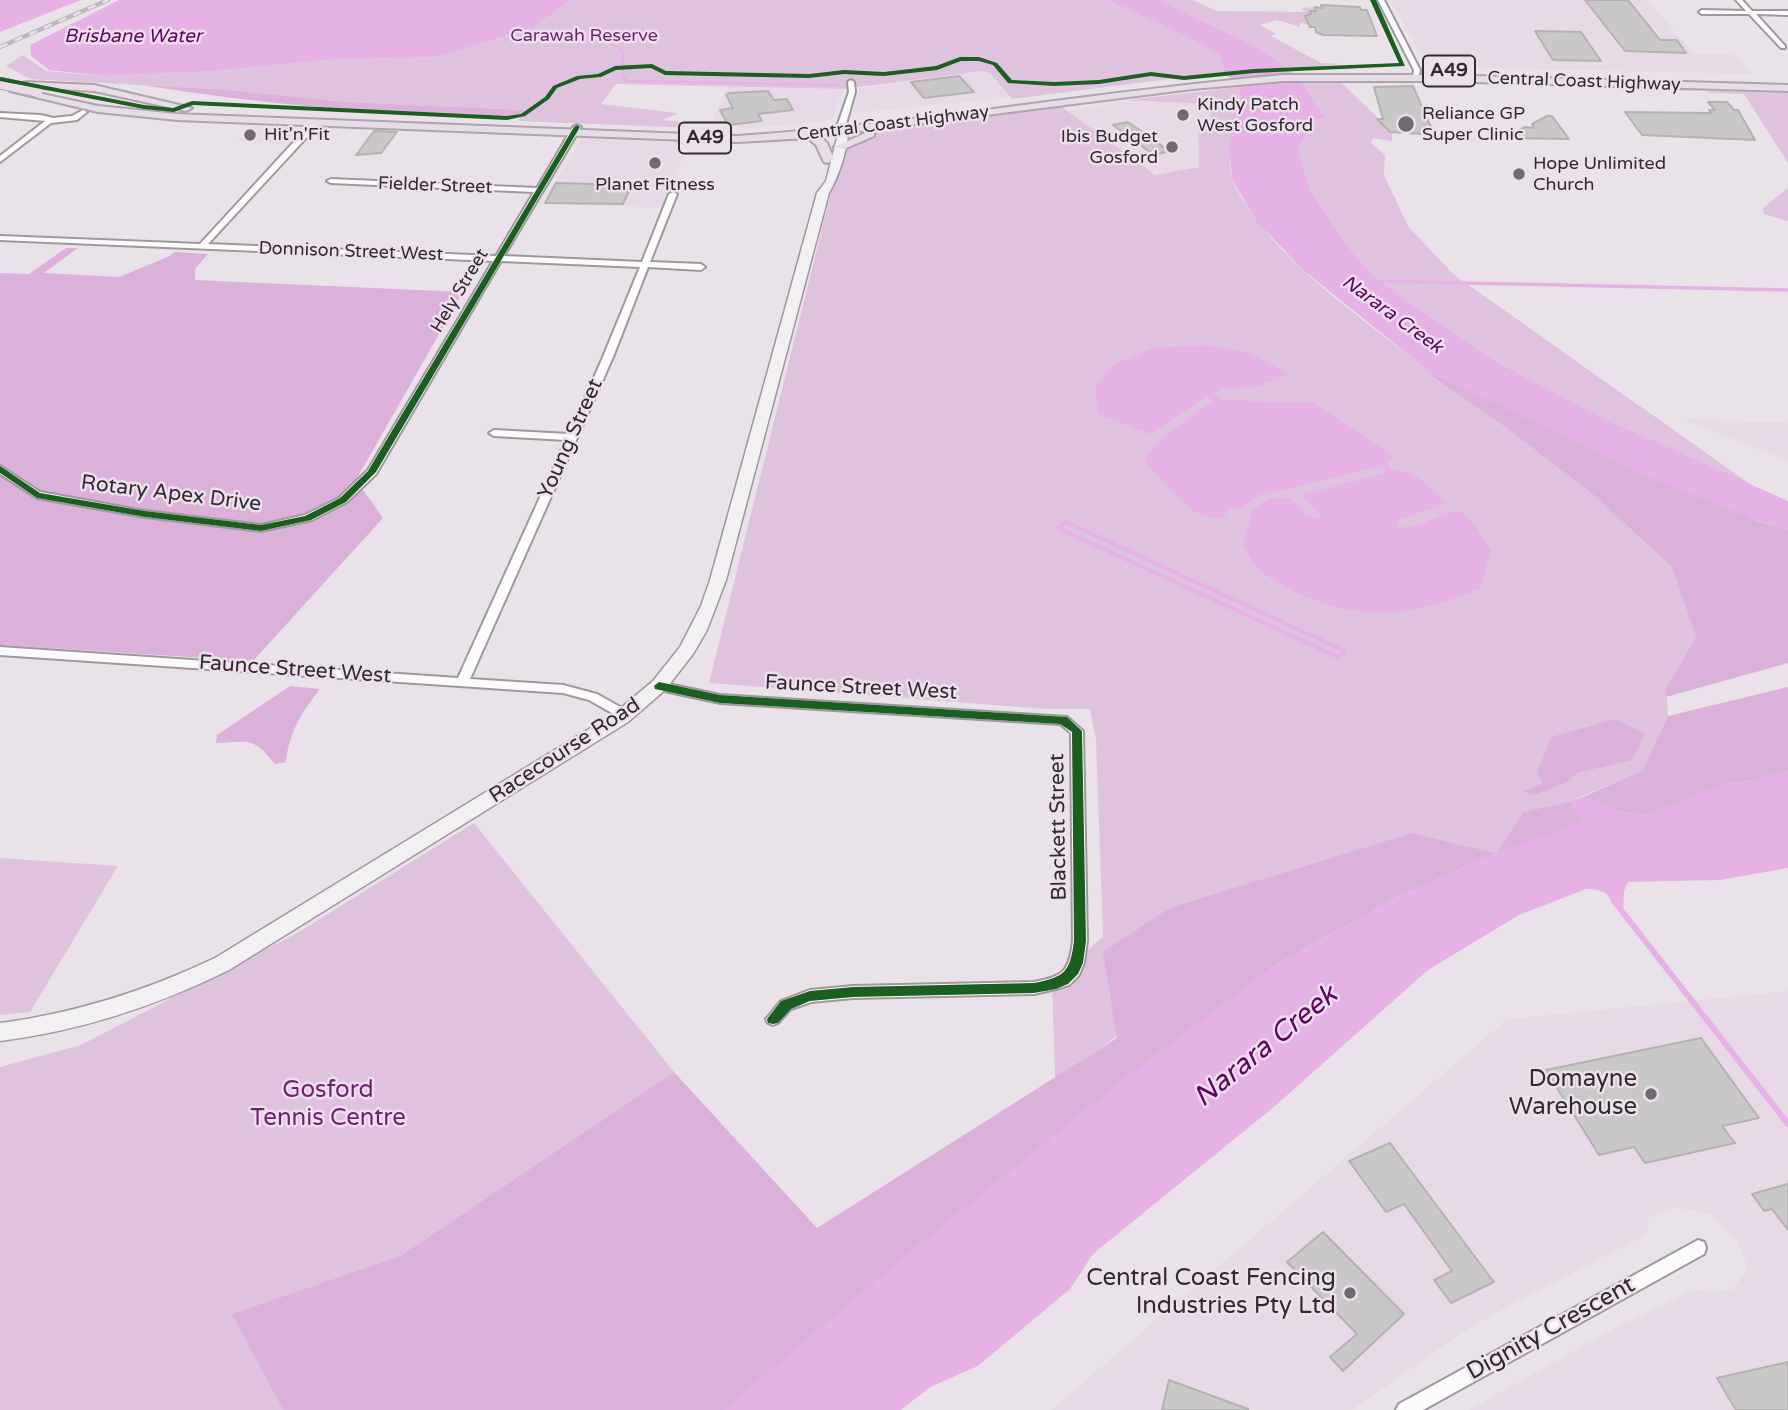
<!DOCTYPE html>
<html>
<head>
<meta charset="utf-8">
<style>
  body { margin:0 }
  canvas { display:block; background:#eae2e9 }
</style>
</head>
<body>
<canvas width="1788" height="1410"></canvas>
<script>
const context = document.querySelector('canvas').getContext('2d');
context.lineJoin = 'round';
function paint(path, color) { context.fillStyle = color; context.fill(path, 'evenodd'); }
function trace(path, color, width, dash) { context.strokeStyle = color; context.lineWidth = width; context.lineCap = dash ? 'butt' : 'round'; context.setLineDash(dash || []); context.stroke(path); }
function write(font, color, halo, rows, align = 'center') {
  context.font = font + ' "Varela Round",sans-serif'; context.lineWidth = 5; context.setLineDash([]); context.textBaseline = 'middle'; context.strokeStyle = halo; context.fillStyle = color; for (const [text, x, y, turn = 0] of rows) {
    context.save(); context.translate(x, y); context.rotate((+turn || 0) * Math.PI / 180); context.textAlign = isNaN(turn) ? turn : align; if (halo) context.strokeText(text, 0, 0); context.fillText(text, 0, 0); context.restore();
  }
}
paint(new Path2D(`
  M1390,0H1648L1694,54L1735,55L1753,74L1434,67L1428,64L1421,55Z
  M982,71L990,72L1010,98L854,113L858,88L891,85L889,82Z
  M727,87L843,89L833,118L827,121L752,128L728,127L712,122Z
  M1127,100L1211,104L1210,127L1198,129L1199,167L1155,175L1067,111Z
  M251,127L300,128L284,144L237,142Z
  M582,138L690,142L661,208L542,203Z
  M1682,419L1788,423V461Z
  M1788,991V1410H1469L1620,1325L1695,1289L1712,1293L1733,1289L1748,1268L1737,1241L1710,1214L1673,1207L1648,1218L1647,1234L1475,1324L1352,1410H1051L1507,1019Z`), '#e8d9e7');
paint(new Path2D(`
  M571,0H1107L1196,40L1220,56L1224,72L1012,99L990,73L982,71L843,89L616,84L601,104L678,113L663,120L692,123L696,125L695,128L518,121L525,110L346,102L228,90L30,79L6,66L23,55L46,71L105,76L215,71L326,60L438,57L534,27Z
  M1159,0H1192L1217,11L1305,12L1302,8L1315,7L1316,11H1310L1315,14L1306,16L1308,24L1300,23V27L1277,20L1260,25L1276,34L1271,36L1321,63L1342,64L1287,68L1257,47Z
  M1301,82L1342,83L1392,132V141L1373,138L1371,143L1385,155L1384,175L1408,226L1453,274L1757,489L1609,421L1495,361L1379,281L1350,249L1310,190L1298,149L1316,120L1324,119V116Z
  M1238,87C1242,118 1226,144 1231,176C1233,184 1239,192 1243,200C1283,267 1370,323 1431,373L1430,375L1509,430L1591,493L1672,567L1696,637L1666,688L1668,716L1644,770L1571,801L1523,812L1496,853L1412,833L1055,1079L1052,981L1103,937L1096,740L1090,709H1046L709,683L846,132L1058,104L1155,175L1199,167L1198,129L1210,127L1211,104L1127,100Z
  M1621,89L1788,93V163L1744,94L1710,93L1707,91H1629Z
  M1788,188V221L1764,214L1763,208Z
  M474,823L674,1072L400,1256L233,1314L283,1410H0V1067L81,1045L299,932Z
  M0,858L118,866L30,1012L0,1015Z`), '#dfc2de');
paint(new Path2D(`
  M142,85L228,90L346,102L525,110L522,115L514,117C389,115 265,105 142,85Z
  M66,248H78L44,273L119,277L170,256L174,252L208,254L195,269V280L463,292L356,480L383,518L253,661L0,645V273L29,274Z
  M1431,373L1755,520L1788,530V663L1666,697V688L1696,637L1672,567L1591,493L1509,430L1430,375Z
  M290,686L320,689C302,712 289,732 286,762L275,764C252,736 250,742 216,743L217,735Z
  M1788,687V771L1754,781L1728,783L1648,815L1622,812L1583,797L1643,770L1668,716Z
  M1616,719L1645,734L1632,760L1577,773L1567,782L1534,795L1523,792L1543,783L1537,773L1551,737Z
  M1571,801L1583,821L1570,828L1496,853L1396,898L1275,965L725,1410H283L232,1314L400,1256L674,1072L817,1228L1117,1038L1103,952L1170,908L1412,833L1496,853L1523,812Z`), '#dbb1da');
paint(new Path2D(`
  M0,0H81L0,32Z
  M119,0H571L534,27L438,57L326,60L215,71L105,76L49,70L31,56L30,45Z
  M1107,0H1159L1257,47L1287,68L1301,82L1324,116V119L1316,120L1298,149L1310,190L1350,249L1379,281L1495,361L1609,421L1788,501V530L1756,520L1655,480L1431,373L1303,270L1257,222L1232,179L1229,148L1240,100L1238,87L1224,72L1220,56L1195,40Z
  M1209,345L1251,354L1289,374L1256,387L1223,389L1215,393L1220,400L1314,403L1388,452L1392,458L1387,464L1394,471C1413,468 1434,491 1447,503L1397,521V526C1417,533 1438,512 1460,511L1474,524L1491,551L1480,589C1449,601 1414,613 1380,613C1340,612 1288,595 1258,568C1252,562 1248,553 1243,546L1253,509L1269,499L1289,498L1302,508L1306,516L1320,517V514L1300,495L1387,473L1381,466L1260,495L1243,507L1228,509L1224,517C1192,525 1165,481 1144,460L1161,439L1213,401L1207,396L1151,434L1098,414L1095,387L1113,365L1153,348Z
  M1788,771V868L1720,880L1628,882L1624,891L1623,916C1614,899 1608,889 1586,889L1519,915L1428,970L1275,1106L1093,1254L1070,1289L978,1366L930,1387L901,1410H723L916,1247L1137,1068L1275,965L1396,898L1496,853L1583,821L1571,801L1583,797L1622,812L1648,815L1728,783L1754,781Z`), '#e6b2e6');
trace(new Path2D(`
  M614,45L623,51V76L627,81L837,85`), '#e6b2e6', 2.5);
trace(new Path2D(`
  M1376,281L1788,290`), '#e6b2e6', 3.5);
trace(new Path2D(`
  M1066,522L1345,651L1338,657L1058,528Z
  M1607,890L1615,903`), '#e6b2e6', 4.5);
trace(new Path2D(`
  M1614,901L1788,1124`), '#e6b2e6', 6);
const building = new Path2D(`
  M1585,0H1628L1660,40H1677L1686,53L1625,51Z
  M1321,5L1360,7L1361,10H1367L1377,36L1323,35L1316,32L1315,27H1310L1305,16L1311,14L1310,11H1316L1315,7L1322,8Z
  M1535,31L1581,32L1601,61L1553,60Z
  M959,76L974,92L924,98L911,82Z
  M1413,86L1430,125L1439,135L1390,132L1377,119H1383L1374,87Z
  M768,91L774,100L787,99L793,110L758,114L762,121L728,125L720,110L733,108L726,95L729,93Z
  M1708,102H1727L1734,110H1738L1755,140L1642,135L1625,112L1711,113L1709,110H1715Z
  M1547,116H1552L1569,139L1504,138L1525,127L1534,128L1532,124Z
  M1128,122L1169,151L1154,155L1113,125Z
  M374,131L397,132L381,153L356,155Z
  M556,183L591,184L632,185L623,204L545,203Z
  M1701,1038L1759,1118L1722,1126L1735,1143L1645,1163L1634,1147L1599,1155L1546,1070Z
  M1390,1143L1490,1277L1494,1282L1451,1303L1434,1280L1452,1271L1404,1204L1386,1212L1349,1161Z
  M1788,1184V1230L1772,1209L1764,1211L1752,1194Z
  M1323,1232L1404,1314L1343,1371L1330,1357L1357,1334L1287,1262Z
  M1788,1362V1410H1736L1717,1378Z
  M1169,1380L1248,1409V1410H1162Z`);
paint(building, '#c9c7c7');
trace(building, '#b4b2b1', 2);
const minor = new Path2D(`
  M1378,0H1384L1420,70L1418,78L1413,77L1414,70Z
  M1736,0H1742L1752,11H1788V15L1756,14L1785,46V48H1781L1749,14H1702L1699,12L1702,10L1746,11Z
  M851,80L854,82L855,92L846,124L842,126L838,124L849,92L848,82Z
  M83,110L87,112L77,120L51,123L0,162V156L45,121L0,117V113L41,115L53,118L72,116Z
  M312,122L319,124L208,244L496,256L534,192L331,183L327,181L331,179L537,188L573,127L577,125L581,127L504,256L642,262L669,194L673,192L677,194L650,262L701,264L705,267L701,270L648,267L613,357L470,679L563,685L597,694L629,712L631,715L629,718H621L589,700L563,693L0,655V647L458,678L566,440L494,436L489,433L494,430L569,434L603,357L640,267L501,261L376,474L347,502L312,520L261,531L145,517L37,498L0,474V466L40,492L145,511L261,525L305,515L339,498L368,470L493,261L0,240V236L200,244Z
  M659,682L720,695L1067,717L1083,731L1087,941L1084,963L1079,975L1069,985L1056,989L1034,994L853,998L811,1002L791,1009L778,1023L773,1025L768,1023L766,1019L781,1001L810,990L853,986L1034,982C1064,976 1069,972 1073,941L1071,733L1060,724L720,703L655,689L653,686Z
  M1698,1240L1704,1242L1706,1248L1704,1254L1423,1410H1396L1399,1404Z`);
const secondary = new Path2D(`
  M842,121L846,122C853,137 838,179 829,193L726,580L707,630L693,654L665,690L628,722L229,970C156,1006 81,1031 0,1041V1023C76,1013 145,991 215,958L615,713L653,681L680,647L701,606L710,580L817,193L826,181L839,130L837,124Z`);
const trunk = new Path2D(`
  M1283,75H1440L1788,85V91L1440,81H1283L1192,89L820,136L827,143L834,159L828,163L824,162L816,145L808,138L738,142L177,120L98,112L10,91L15,88L98,106L177,114L738,136C920,123 1101,91 1283,75Z
  M26,82L94,85L192,108L186,111L94,91L22,87V83Z
  M870,131L874,132V136L844,149L834,147Z`);
trace(minor, '#9f999e', 4);
trace(secondary, '#9f999e', 3);
trace(trunk, '#b0a3af', 4);
paint(minor, '#fcfbfc');
paint(secondary, '#f3f0f3');
paint(trunk, '#e6dde6');
const rail = new Path2D(`
  M0,47L108,0`);
trace(rail, '#bcbabc', 4.5);
trace(rail, '#eddfec', 2.5, [8]);
const trunkBridge = new Path2D(`
  M0,83L37,91`);
trace(trunkBridge, '#b0a3af', 13, []);
trace(trunkBridge, '#e6dde6', 11);
paint(new Path2D(`
  M1370,0H1376L1405,66L1254,73L1184,80L1151,76L1099,84L1054,86L1008,83L993,65L979,61H961L937,70L884,76L844,74L809,78L665,75L651,68L616,70L601,77L580,79L557,88L549,99L525,116L507,120L193,105L174,112L144,109L0,81V77L144,105L173,108L192,101L507,116L521,114L545,97L553,86L577,76L598,74L615,66L652,64L666,71L809,74L844,70L884,72L936,66L960,57H979L997,63L1012,80L1054,82L1099,80L1151,72L1184,76L1254,69L1399,63Z
  M577,125L580,127L376,472L346,502L311,520L261,531L145,517L37,498L0,473V466L40,493L145,511L261,525L305,516L340,498L368,471L574,127Z
  M659,682L720,695L1067,717L1082,731L1086,941L1083,963L1078,974L1068,984L1056,989L1034,993L853,997L810,1001L791,1009L778,1023L773,1024L768,1023L767,1019L781,1001L810,991L853,987L1034,983C1065,977 1070,972 1074,941L1072,732L1060,724L720,703L655,689L654,686Z`), '#1b5e20');
for (const [x, y, r, color] of [
  [1183,115,7,"#716b71"],
  [1406,124,9,"#716b71"],
  [250,135,7,"#716b71"],
  [1172,147,7,"#716b71"],
  [655,163,7,"#716b71"],
  [1519,174,7,"#716b71"],
  [1651,1094,7,"#716b71"],
  [1350,1293,7,"#716b71"]
]) { const dot = new Path2D(); dot.arc(x, y, r, 0, 2 * Math.PI); context.fillStyle = color; context.fill(dot); trace(dot, '#eddfec', 2.5); }
write('18px', '#711f72', '#eddfec', [
  ["Carawah Reserve",584,36]
]);
write('18px', '#302b30', '#eddfec', [
  ["Central Coast Highway",1584,82,2],
  ["Central Coast Highway",893,124,-7],
  ["Fielder Street",435,186,2],
  ["Donnison Street West",351,252,2],
  ["Hely Street",460,291,-59]
]);
write('18px', '#302b30', '#eddfec', [
  ["Kindy Patch",1197,105],
  ["West Gosford",1197,126],
  ["Reliance GP",1422,114],
  ["Super Clinic",1422,135],
  ["Hit'n'Fit",264,135],
  ["Ibis Budget",1158,137,"right"],
  ["Gosford",1158,158,"right"],
  ["Hope Unlimited",1533,164],
  ["Church",1533,185],
  ["Planet Fitness",655,185,"center"]
], 'left');
write('italic 19px', '#5e0560', '#eddfec', [
  ["Brisbane Water",133,37],
  ["Narara Creek",1392,315,36]
]);
for (const [x, y, w] of [
  [1449,71,52],
  [705,138,52]
]) { const box = new Path2D(); box.roundRect(x - w / 2, y - 15.5, w, 31, 5); context.fillStyle = '#eddfec'; context.fill(box); trace(box, '#302b30', 2); }
write('bold 19px', '#302b30', null, [
  ["A49",1449,71],
  ["A49",705,138]
]);
write('21px', '#302b30', '#eddfec', [
  ["Young Street",571,439,-66],
  ["Rotary Apex Drive",171,494,7],
  ["Faunce Street West",295,670,4],
  ["Faunce Street West",861,688,3],
  ["Racecourse Road",565,751,-33],
  ["Blackett Street",1059,827,-91]
]);
write('24px', '#302b30', '#eddfec', [
  ["Domayne",1637,1080],
  ["Warehouse",1637,1108],
  ["Central Coast Fencing",1336,1279],
  ["Industries Pty Ltd",1336,1307]
], 'right');
write('24px', '#711f72', '#eddfec', [
  ["Gosford",328,1091],
  ["Tennis Centre",328,1119]
]);
write('24px', '#302b30', '#eddfec', [
  ["Dignity Crescent",1551,1329,-29]
]);
write('italic 28px', '#5e0560', '#eddfec', [
  ["Narara Creek",1266,1047,-39]
]);
</script>
</body>
</html>
